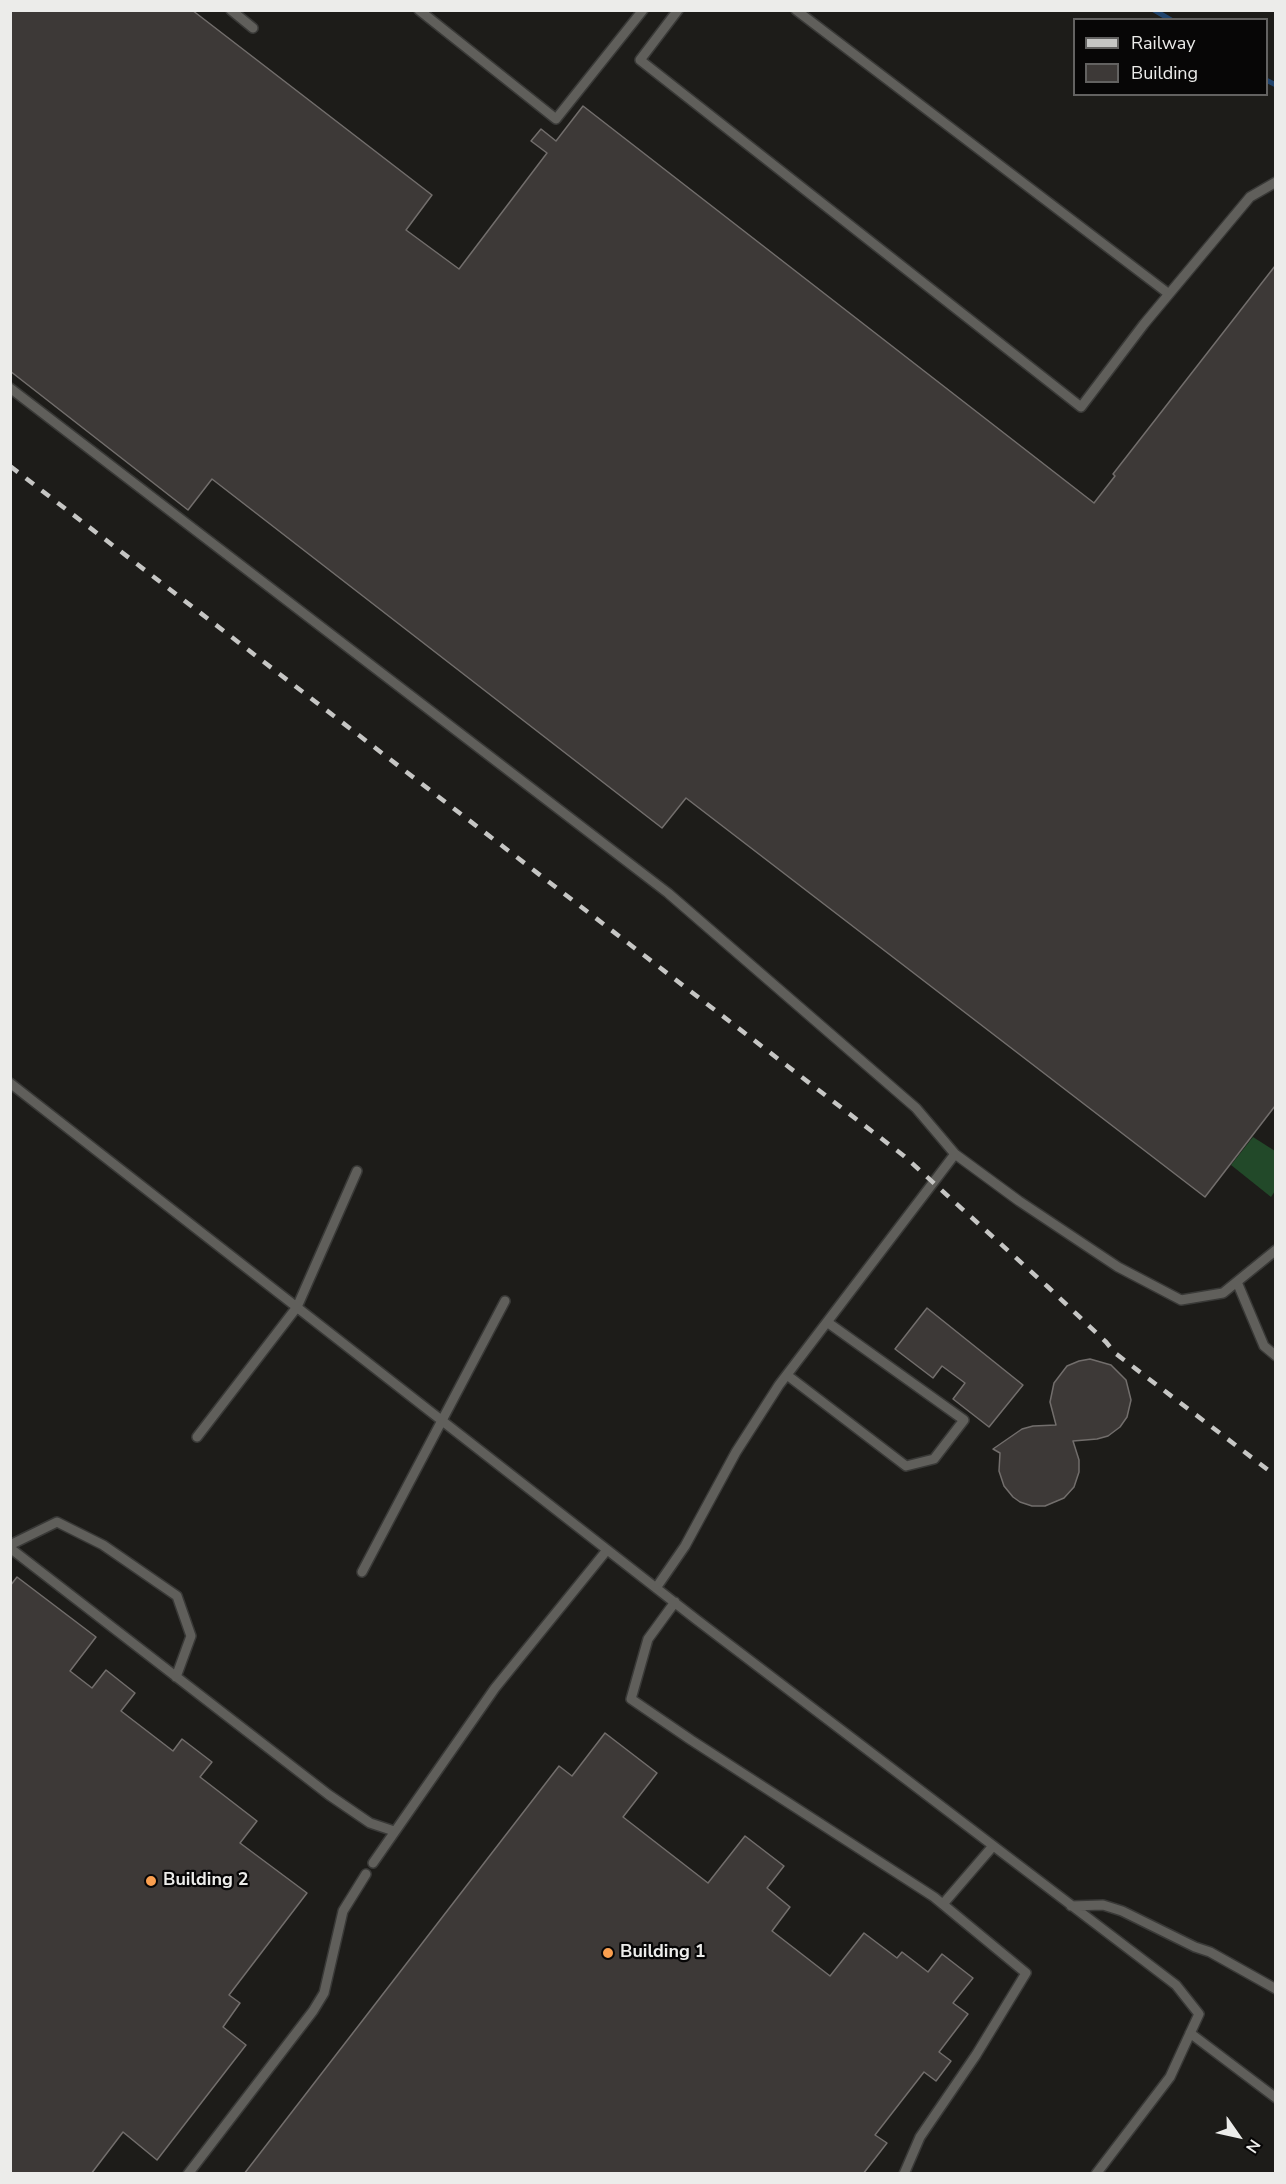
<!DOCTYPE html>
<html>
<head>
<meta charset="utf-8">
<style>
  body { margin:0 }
  #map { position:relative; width:1286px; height:2184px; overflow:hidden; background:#1d1c19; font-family:"Nunito Sans",sans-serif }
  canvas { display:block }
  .frame { position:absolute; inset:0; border:12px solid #ececea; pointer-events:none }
  .legend { position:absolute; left:1073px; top:18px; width:195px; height:78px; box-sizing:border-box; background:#070606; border:2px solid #636261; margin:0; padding:8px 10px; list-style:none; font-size:18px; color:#ececea }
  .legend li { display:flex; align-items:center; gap:12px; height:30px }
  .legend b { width:30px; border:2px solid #636261 }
  .north { position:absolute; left:1208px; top:2106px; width:60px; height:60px; -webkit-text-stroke:4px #070606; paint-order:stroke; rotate:124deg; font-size:16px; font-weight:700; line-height:24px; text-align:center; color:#ececea }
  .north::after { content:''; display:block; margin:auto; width:21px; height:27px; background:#ececea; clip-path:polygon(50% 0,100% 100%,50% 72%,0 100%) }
</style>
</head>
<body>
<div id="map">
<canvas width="1286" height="2184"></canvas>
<div class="frame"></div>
<ul class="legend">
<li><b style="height:8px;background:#c6c6c4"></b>Railway</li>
<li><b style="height:16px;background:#3d3937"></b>Building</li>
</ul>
<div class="north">N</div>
</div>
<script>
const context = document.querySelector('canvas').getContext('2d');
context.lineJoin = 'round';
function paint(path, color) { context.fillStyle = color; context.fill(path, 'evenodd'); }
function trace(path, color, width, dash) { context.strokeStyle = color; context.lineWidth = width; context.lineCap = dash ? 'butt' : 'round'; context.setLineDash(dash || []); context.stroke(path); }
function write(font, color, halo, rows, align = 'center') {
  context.font = font + ' "Nunito Sans",sans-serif'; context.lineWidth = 4.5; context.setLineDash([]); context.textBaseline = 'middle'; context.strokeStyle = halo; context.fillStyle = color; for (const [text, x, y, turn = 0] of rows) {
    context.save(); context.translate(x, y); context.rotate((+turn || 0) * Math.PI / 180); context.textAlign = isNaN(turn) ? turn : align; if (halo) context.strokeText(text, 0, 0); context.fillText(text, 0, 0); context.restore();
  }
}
paint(new Path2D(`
  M1253,1137L1275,1151V1191L1271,1197L1231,1165Z`), '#224929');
trace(new Path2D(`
  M1154,10L1171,20
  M1266,80L1276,85`), '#20436c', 5);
const building = new Path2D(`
  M10,10H192L432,195L406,230L459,269L547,153L531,141L541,129L556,141L583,106L1094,503L1115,476L1113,474L1275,266V1106L1205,1197L686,798L662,828L212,479L188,510L10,371Z
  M927,1308L1023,1385L989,1427L953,1399L965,1383L942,1366L933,1378L895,1349Z
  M1090,1359L1111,1365L1126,1380L1131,1400L1127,1417L1120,1427L1108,1436L1097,1439L1073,1441L1079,1460V1472L1074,1487L1064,1498L1045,1506H1032L1020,1502L1013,1497L1004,1486L999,1471L1000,1453L993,1449L1022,1429L1033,1426L1056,1425L1050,1402L1054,1383L1067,1366L1079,1361Z
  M17,1577L96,1637L70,1671L92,1688L106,1670L135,1693L121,1711L173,1751L182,1739L212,1762L200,1777L257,1821L240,1843L307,1893L229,1995L240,2003L223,2027L246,2045L157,2160L123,2132L91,2174H10V1586Z
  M605,1733L657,1773L623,1817L708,1883L745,1836L784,1866L767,1888L790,1907L772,1931L830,1976L864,1933L897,1958L902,1952L928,1972L942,1954L973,1978L953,2003L968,2014L939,2052L951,2061L936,2081L924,2072L875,2135L887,2143L863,2174H244L559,1766L572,1776Z`);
paint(building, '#3d3937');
trace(building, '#726e6c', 1.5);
const lane = new Path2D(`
  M231,10L253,28
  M419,10L556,119L643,10
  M678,10L640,60L1081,407L1144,324L1250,197L1276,182
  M796,10L1169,294
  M10,388L668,893L916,1108L955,1154L779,1385L736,1452L685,1546L656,1588
  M10,1083L697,1620L1176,1985L1199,2014L1170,2077L1096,2174
  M955,1154L1019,1201L1118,1267L1181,1300L1223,1293L1276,1250
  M1237,1282L1264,1346L1276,1356
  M787,1375L906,1466L934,1459L964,1420L827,1322
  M197,1437L297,1307L357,1171
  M10,1545L57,1522L103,1545L177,1596L191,1636L176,1677
  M10,1548L329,1795L370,1823L394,1831
  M362,1572L505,1301
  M675,1602L648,1639L631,1699L691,1740L934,1897L1026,1973L976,2055L920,2137L904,2174
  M373,1863L495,1688L607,1550
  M943,1904L993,1846
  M1071,1906L1103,1905L1122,1911L1195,1947L1210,1952L1276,1989
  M1190,2033L1276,2098
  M188,2174L313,2011L324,1993L343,1911L366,1874`);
trace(lane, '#393937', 12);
trace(lane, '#605f5b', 9);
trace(new Path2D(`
  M10,466L904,1156L1048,1287L1106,1342L1115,1353L1276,1476`), '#c6c6c4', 4.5, [10, 10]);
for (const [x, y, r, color] of [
  [151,1881,6,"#fa9f4f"],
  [608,1953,6,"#fa9f4f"]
]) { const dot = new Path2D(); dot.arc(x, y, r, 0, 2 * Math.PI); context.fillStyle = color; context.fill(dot); trace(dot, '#070606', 2); }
write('bold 18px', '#ececea', '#070606', [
  ["Building 2",163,1881],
  ["Building 1",620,1953]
], 'left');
</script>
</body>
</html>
